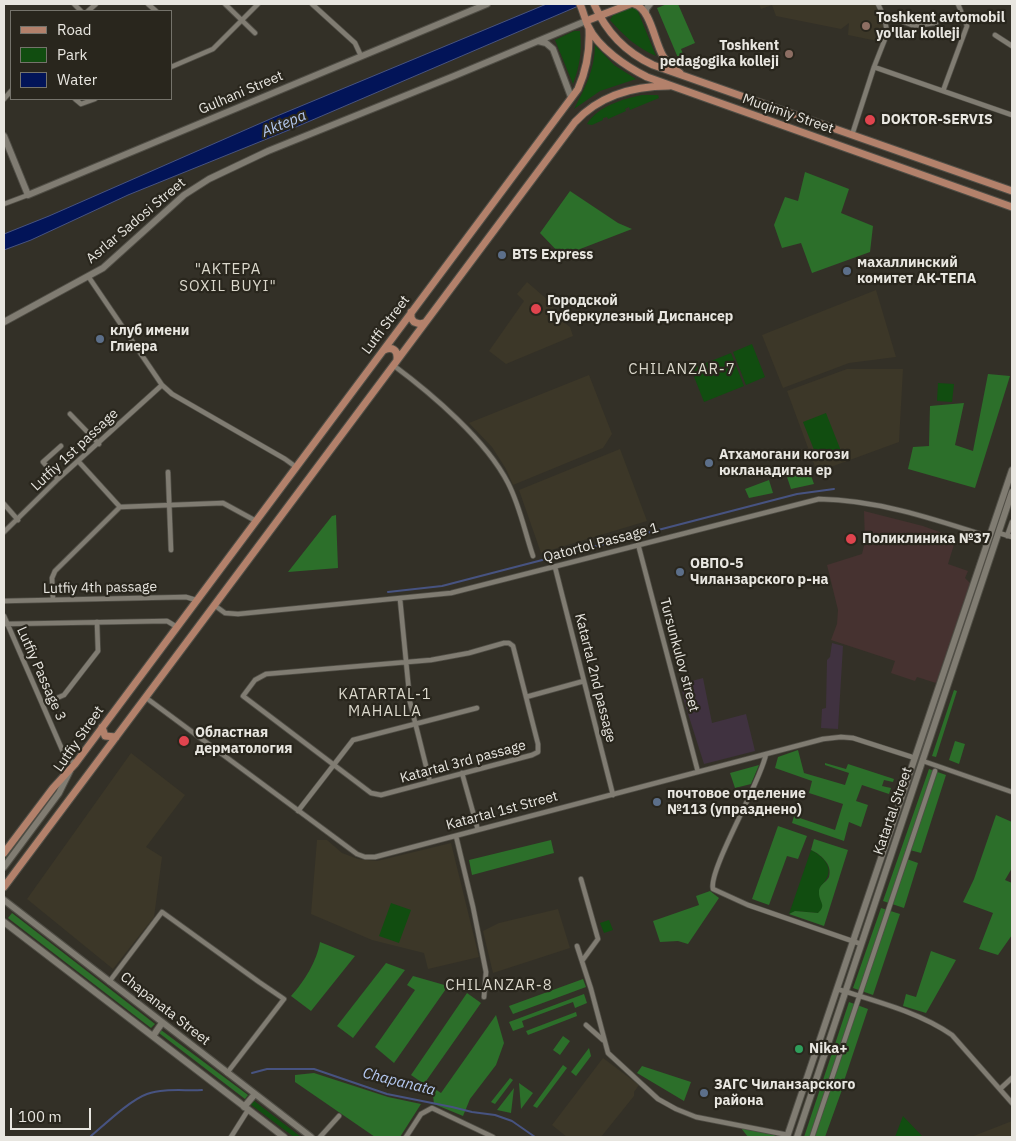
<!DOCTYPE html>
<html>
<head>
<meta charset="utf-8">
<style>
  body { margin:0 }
  #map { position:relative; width:1016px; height:1141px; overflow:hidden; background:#333027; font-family:"IBM Plex Sans",sans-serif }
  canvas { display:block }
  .frame { position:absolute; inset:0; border:5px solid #e8e6e0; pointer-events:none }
  .legend { position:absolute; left:10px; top:10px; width:162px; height:90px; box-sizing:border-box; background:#29261d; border:1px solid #75736b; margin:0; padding:6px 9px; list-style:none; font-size:15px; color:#e8e6e0 }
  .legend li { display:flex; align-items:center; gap:10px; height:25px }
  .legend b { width:25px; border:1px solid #75736b }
  .scale { position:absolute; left:10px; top:1108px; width:81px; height:22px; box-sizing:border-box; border:2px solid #e8e6e0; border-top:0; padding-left:6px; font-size:15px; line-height:18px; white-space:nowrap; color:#e8e6e0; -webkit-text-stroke:4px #29261d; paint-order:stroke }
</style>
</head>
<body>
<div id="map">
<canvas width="1016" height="1141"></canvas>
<div class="frame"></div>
<ul class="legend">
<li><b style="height:6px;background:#b3816b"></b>Road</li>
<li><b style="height:14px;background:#114d10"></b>Park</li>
<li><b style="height:14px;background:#021458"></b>Water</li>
</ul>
<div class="scale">100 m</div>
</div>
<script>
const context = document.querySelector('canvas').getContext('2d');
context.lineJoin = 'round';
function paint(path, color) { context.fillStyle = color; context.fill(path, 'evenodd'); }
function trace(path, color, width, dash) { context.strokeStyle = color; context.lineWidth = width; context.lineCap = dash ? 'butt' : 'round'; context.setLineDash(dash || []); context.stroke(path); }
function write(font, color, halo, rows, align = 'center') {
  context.font = font + ' "IBM Plex Sans",sans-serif'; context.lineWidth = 4.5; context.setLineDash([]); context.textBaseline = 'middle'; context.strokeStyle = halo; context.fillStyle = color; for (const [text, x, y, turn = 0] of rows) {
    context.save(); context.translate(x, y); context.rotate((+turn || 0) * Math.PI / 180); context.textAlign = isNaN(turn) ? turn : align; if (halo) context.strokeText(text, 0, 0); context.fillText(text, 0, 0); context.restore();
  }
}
paint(new Path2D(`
  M864,511L923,526L956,538L948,564L968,571L965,578L970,583L936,683L917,677L915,681L891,673L895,661L831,640L837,624L838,610L827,565L862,554L865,542Z`), '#463230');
paint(new Path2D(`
  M832,643L843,646L838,729L821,728L822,709L826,708L827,660L830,657Z
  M703,678L712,723L746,714L755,751L704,764L684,701L681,684Z`), '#403240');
paint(new Path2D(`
  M759,4H875L886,30L882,42L848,35L849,23L841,29L776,16L772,5L761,9Z
  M527,282L549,301L561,320L570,327L573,336L506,364L489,351L524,301L517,294Z
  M876,290L896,357L849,363L783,388L762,335Z
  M847,369H903L899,442L817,472L787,391Z
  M589,375L612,434L603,448L513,485L506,469L492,447L469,423Z
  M620,449L647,521L541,553L519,490Z
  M131,753L185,795L146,847L162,857L154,917L113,969L27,899Z
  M317,840H327L342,853L358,859L377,861L451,843L479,957L428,969L424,953L372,940L311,914Z
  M558,909L570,948L493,973L483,931L499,923Z
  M603,1058L639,1085L634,1092V1096L601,1137H567L552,1125Z
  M1012,1121V1137H971Z`), '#3c3728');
paint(new Path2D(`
  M631,7L637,9L656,56C637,48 623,35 610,20L613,15Z
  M574,31H580C582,50 580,66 573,84L555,40Z
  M595,45L614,65L636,79L600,91L574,109C585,88 595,69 595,45Z
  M642,95H658L659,98L630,110L629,107L625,109L626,111L608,119L607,117L603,118V120L592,125L587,124C598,106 623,99 642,95Z
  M752,344L765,377L746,385L733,352Z
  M731,353L744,386L704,402L691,369Z
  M938,383L954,384L952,402L937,401Z
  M826,413L841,451L818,460L803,422Z
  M58,788L56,793L4,863V860Z
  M811,850C828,859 836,872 820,887V899L823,905L822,910L818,913L795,911L789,914Z
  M391,903L411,910L399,943L379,936Z
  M609,920L613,930L604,933L600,923Z
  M253,1100L301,1137H294L250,1104Z
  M903,1116L923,1137H895Z`), '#114d10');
paint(new Path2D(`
  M667,4H678L695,43L681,49L686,62L681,65L657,8Z
  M805,172L849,189L841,213L873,226L870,252L812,273L801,243L782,248L774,225L785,197L798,201Z
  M570,191L618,223L632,229L562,256L540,233Z
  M988,374L1010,376L975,488L908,469L913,447L929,446L930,406L964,403L955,445L973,451Z
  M808,467L814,484L791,489L786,474Z
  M769,480L773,493L749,498L745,489Z
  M336,515L338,568L288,572L332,516Z
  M954,690L957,691L936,757L932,756Z
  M955,741L965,744L959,764L949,760Z
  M798,750L804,773L845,785L849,773L825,765V763L846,769L848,764L894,779L893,782L884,780L882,786L891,788L889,794L862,785L856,801L868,805L861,827L849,822L844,841L792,823L794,816L835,830L843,804L809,793L812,781L775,768L778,757Z
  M759,765L751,784L735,788L730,773Z
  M929,769L946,775L921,853L906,849L904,858L918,863L904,908L883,901Z
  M996,815L1012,822V868L1005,880L1012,883V935L998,955L979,949L993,913L963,902L974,879Z
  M778,826L807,836L798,859L787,856L769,905L752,899Z
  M814,839L848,850L824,926L789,914L795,911L818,913C827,905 819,902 819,893C818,885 826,883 829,877C833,864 820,854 811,850Z
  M551,840L554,853L472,875L469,860Z
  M710,891L719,898L688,944L678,941L660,942L653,921L699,905L696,896Z
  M881,908L900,914L873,995L853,988Z
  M12,913L155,1024L151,1028L8,918Z
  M320,942L355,956L311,1011L291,996C304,982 317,961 320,942Z
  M931,951L956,960L926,1013L903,1006L906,994L916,997Z
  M386,963L405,970L353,1038L337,1026Z
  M413,976L448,986L394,1063L375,1047L415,990L407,985Z
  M583,979L586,987L513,1014L509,1006Z
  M467,993L481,1003L424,1084L411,1075Z
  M584,994L587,1003L575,1008L573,1002L522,1021L524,1027L513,1031L509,1022Z
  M849,1002L868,1009L845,1078L843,1087L825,1137H804Z
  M576,1012L577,1016L528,1035L526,1031Z
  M496,1015L504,1043L496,1065L470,1099L463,1116L434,1104L432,1087L441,1093Z
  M161,1030L248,1095L245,1099L159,1033Z
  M563,1036L570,1041L560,1055L553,1050Z
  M589,1048L591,1056L576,1076L571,1072Z
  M563,1065L567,1068L537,1108L533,1106Z
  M642,1066L691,1082L684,1101L637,1073Z
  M314,1073L388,1097L421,1104L400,1137H375L295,1082V1075Z
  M510,1078L513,1080L495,1104L491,1102Z
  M519,1083L533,1093L521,1109Z
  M514,1088L511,1113L497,1110Z
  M741,1128L775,1135L774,1137H748Z`), '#2c6f2a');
const water = new Path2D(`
  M547,4H583L289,130L128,195L31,240L4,250V234L49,216L277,116Z`);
paint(water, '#021458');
trace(water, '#475381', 1);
trace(new Path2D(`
  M388,592L442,586L797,494L834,489
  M252,1073L267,1069H314L387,1094L452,1107L472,1112L495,1115L512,1121L535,1137
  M90,1137C104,1125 130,1100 147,1094C164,1088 184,1091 202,1090`), '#475381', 2);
const street = new Path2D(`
  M74,4L81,11
  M148,4L156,11
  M225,4L255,33
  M312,4L355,43L361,56
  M88,11L96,4
  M885,19C898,19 900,21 912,25C917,27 929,23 936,23
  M995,35L1012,46
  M171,67L213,49L258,4
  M874,67L1012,115
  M943,91L967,26L958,4
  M4,99L11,91
  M75,99L81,104L95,99
  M852,135L874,67L887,34L885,19L878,4
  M4,204L28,195
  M88,276L162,385L172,394L285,459L296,467
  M393,365C432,394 486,440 508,483C520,506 525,533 533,556
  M70,414L99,444
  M79,462L120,507
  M168,472L171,550
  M58,479L43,462L61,446
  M4,504L18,520
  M4,532L58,479L162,385
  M999,533L1012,537
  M1007,536L1012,522
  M638,544L698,772
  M555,567L613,795
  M400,599L410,702L430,782
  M53,600L52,578L55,571L120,507L223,503L256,521
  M4,601L186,597L196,600
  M214,605L225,613L238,614L451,593L819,499C878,500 934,519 990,537
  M4,616L64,754L75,764
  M4,624L167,621L177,627
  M504,643H509L513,646L538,744V752L532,755L381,795L371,793L243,696L255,680L266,674L431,660L469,653Z
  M145,697L357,854L365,857H375L823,739L841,737L853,738L915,758
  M526,697L584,681
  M43,704L64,695L98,651L97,622
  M766,754C761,782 708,870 713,889L748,905L861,944
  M923,761L1012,792
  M462,773L478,830
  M298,811L353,740L477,708
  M456,836L473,907L486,972L484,997
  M581,879L598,939L582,961
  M577,946L591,989L608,1053L658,1099L676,1109L696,1117L788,1135
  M109,982L162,912L259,982L284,999L227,1073
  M837,989C875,1001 919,1012 952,1035L1012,1103
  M586,1025L603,1040
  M1000,1089L1012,1078
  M231,1137L248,1110
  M320,1137L339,1116
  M406,1137L421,1114L432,1108L493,1137
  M812,1137L935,771`);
const secondary = new Path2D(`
  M646,14V9L650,4
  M538,41L546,43L553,49L571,97
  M4,136L28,195L487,4
  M4,322L103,268L184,195L209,179L268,151L454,76L586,21
  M4,867L59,793L70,771
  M4,900L311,1137
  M4,922L284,1137
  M153,1036L162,1023
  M244,1107L255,1094
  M787,1137L1012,470
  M797,1137L1012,492`);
const primary = new Path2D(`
  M580,4C583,11 585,19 588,26C598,48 627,67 647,77L1012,207
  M594,4C606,32 625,52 653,65L1012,191
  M634,4C651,9 654,41 663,56C667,63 673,68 680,73
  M586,21L630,4
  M411,312V318L414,322L420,324L424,323
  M384,350C392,346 398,350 397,359
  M102,727L105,736L116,737
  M4,853L53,788L75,764L578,89C587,69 590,49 589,28
  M4,887L575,122C600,95 633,86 669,86`);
trace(street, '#504e46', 6);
trace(secondary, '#504e46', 8);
trace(primary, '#504e46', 9);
trace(street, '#807c72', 4.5);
trace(secondary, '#807c72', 6);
trace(primary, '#b3816b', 7);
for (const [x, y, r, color] of [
  [866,26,5,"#8d6e63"],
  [789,54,5,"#8d6e63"],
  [870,120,6,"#e0444e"],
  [502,255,5,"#5c6f8a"],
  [847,271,5,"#5c6f8a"],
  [536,309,6,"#e0444e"],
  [100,339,5,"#5c6f8a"],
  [709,463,5,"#5c6f8a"],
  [851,539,6,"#e0444e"],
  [680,572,5,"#5c6f8a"],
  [184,741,6,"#e0444e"],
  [657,802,5,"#5c6f8a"],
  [799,1049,5,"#2e9e5b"],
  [704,1093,5,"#5c6f8a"]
]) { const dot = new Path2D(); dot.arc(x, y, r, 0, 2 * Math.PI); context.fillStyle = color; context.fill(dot); trace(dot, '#29261d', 2); }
write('bold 14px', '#e8e6e0', '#29261d', [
  ["Toshkent avtomobil",876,18],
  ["yo'llar kolleji",876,34],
  ["Toshkent",779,46,"right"],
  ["pedagogika kolleji",779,62,"right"],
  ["DOKTOR-SERVIS",881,120],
  ["BTS Express",512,255],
  ["махаллинский",857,263],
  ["комитет АК-ТЕПА",857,279],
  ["Городской",547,301],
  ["Туберкулезный Диспансер",547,317],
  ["клуб имени",110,331],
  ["Глиера",110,347],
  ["Атхамогани когози",719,455],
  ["юкланадиган ер",719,471],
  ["Поликлиника №37",862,539],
  ["ОВПО-5",690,564],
  ["Чиланзарского р-на",690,580],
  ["Областная",195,733],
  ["дерматология",195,749],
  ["почтовое отделение",667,794],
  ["№113 (упразднено)",667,810],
  ["Nika+",809,1049],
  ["ЗАГС Чиланзарского",714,1085],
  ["района",714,1101]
], 'left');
write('14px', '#e8e6e0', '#29261d', [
  ["Gulhani Street",241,93,-23],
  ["Muqimiy Street",788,114,19],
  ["Asrlar Sadosi Street",136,221,-40],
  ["Lutfi Street",386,325,-53],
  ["Lutfiy 1st passage",75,450,-43],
  ["Qatortol Passage 1",601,543,-15],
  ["Lutfiy 4th passage",100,588,-1],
  ["Tursunkulov street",679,655,75],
  ["Lutfiy Passage 3",41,674,66],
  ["Katartal 2nd passage",595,678,76],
  ["Lutfiy Street",79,739,-55],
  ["Katartal 3rd passage",463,762,-15],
  ["Katartal 1st Street",502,811,-15],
  ["Katartal Street",893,811,-71],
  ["Chapanata Street",165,1009,38]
]);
write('italic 15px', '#b5c9f1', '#29261d', [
  ["Aktepa",284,124,-23],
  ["Chapanata",399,1082,14]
]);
context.letterSpacing = '1px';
write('15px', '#dbd8cc', '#29261d', [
  ["\"AKTEPA",228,270],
  ["SOXIL BUYI\"",228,287],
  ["CHILANZAR-7",682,370],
  ["KATARTAL-1",385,695],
  ["MAHALLA",385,712],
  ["CHILANZAR-8",499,986]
]);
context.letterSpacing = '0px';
</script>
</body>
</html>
